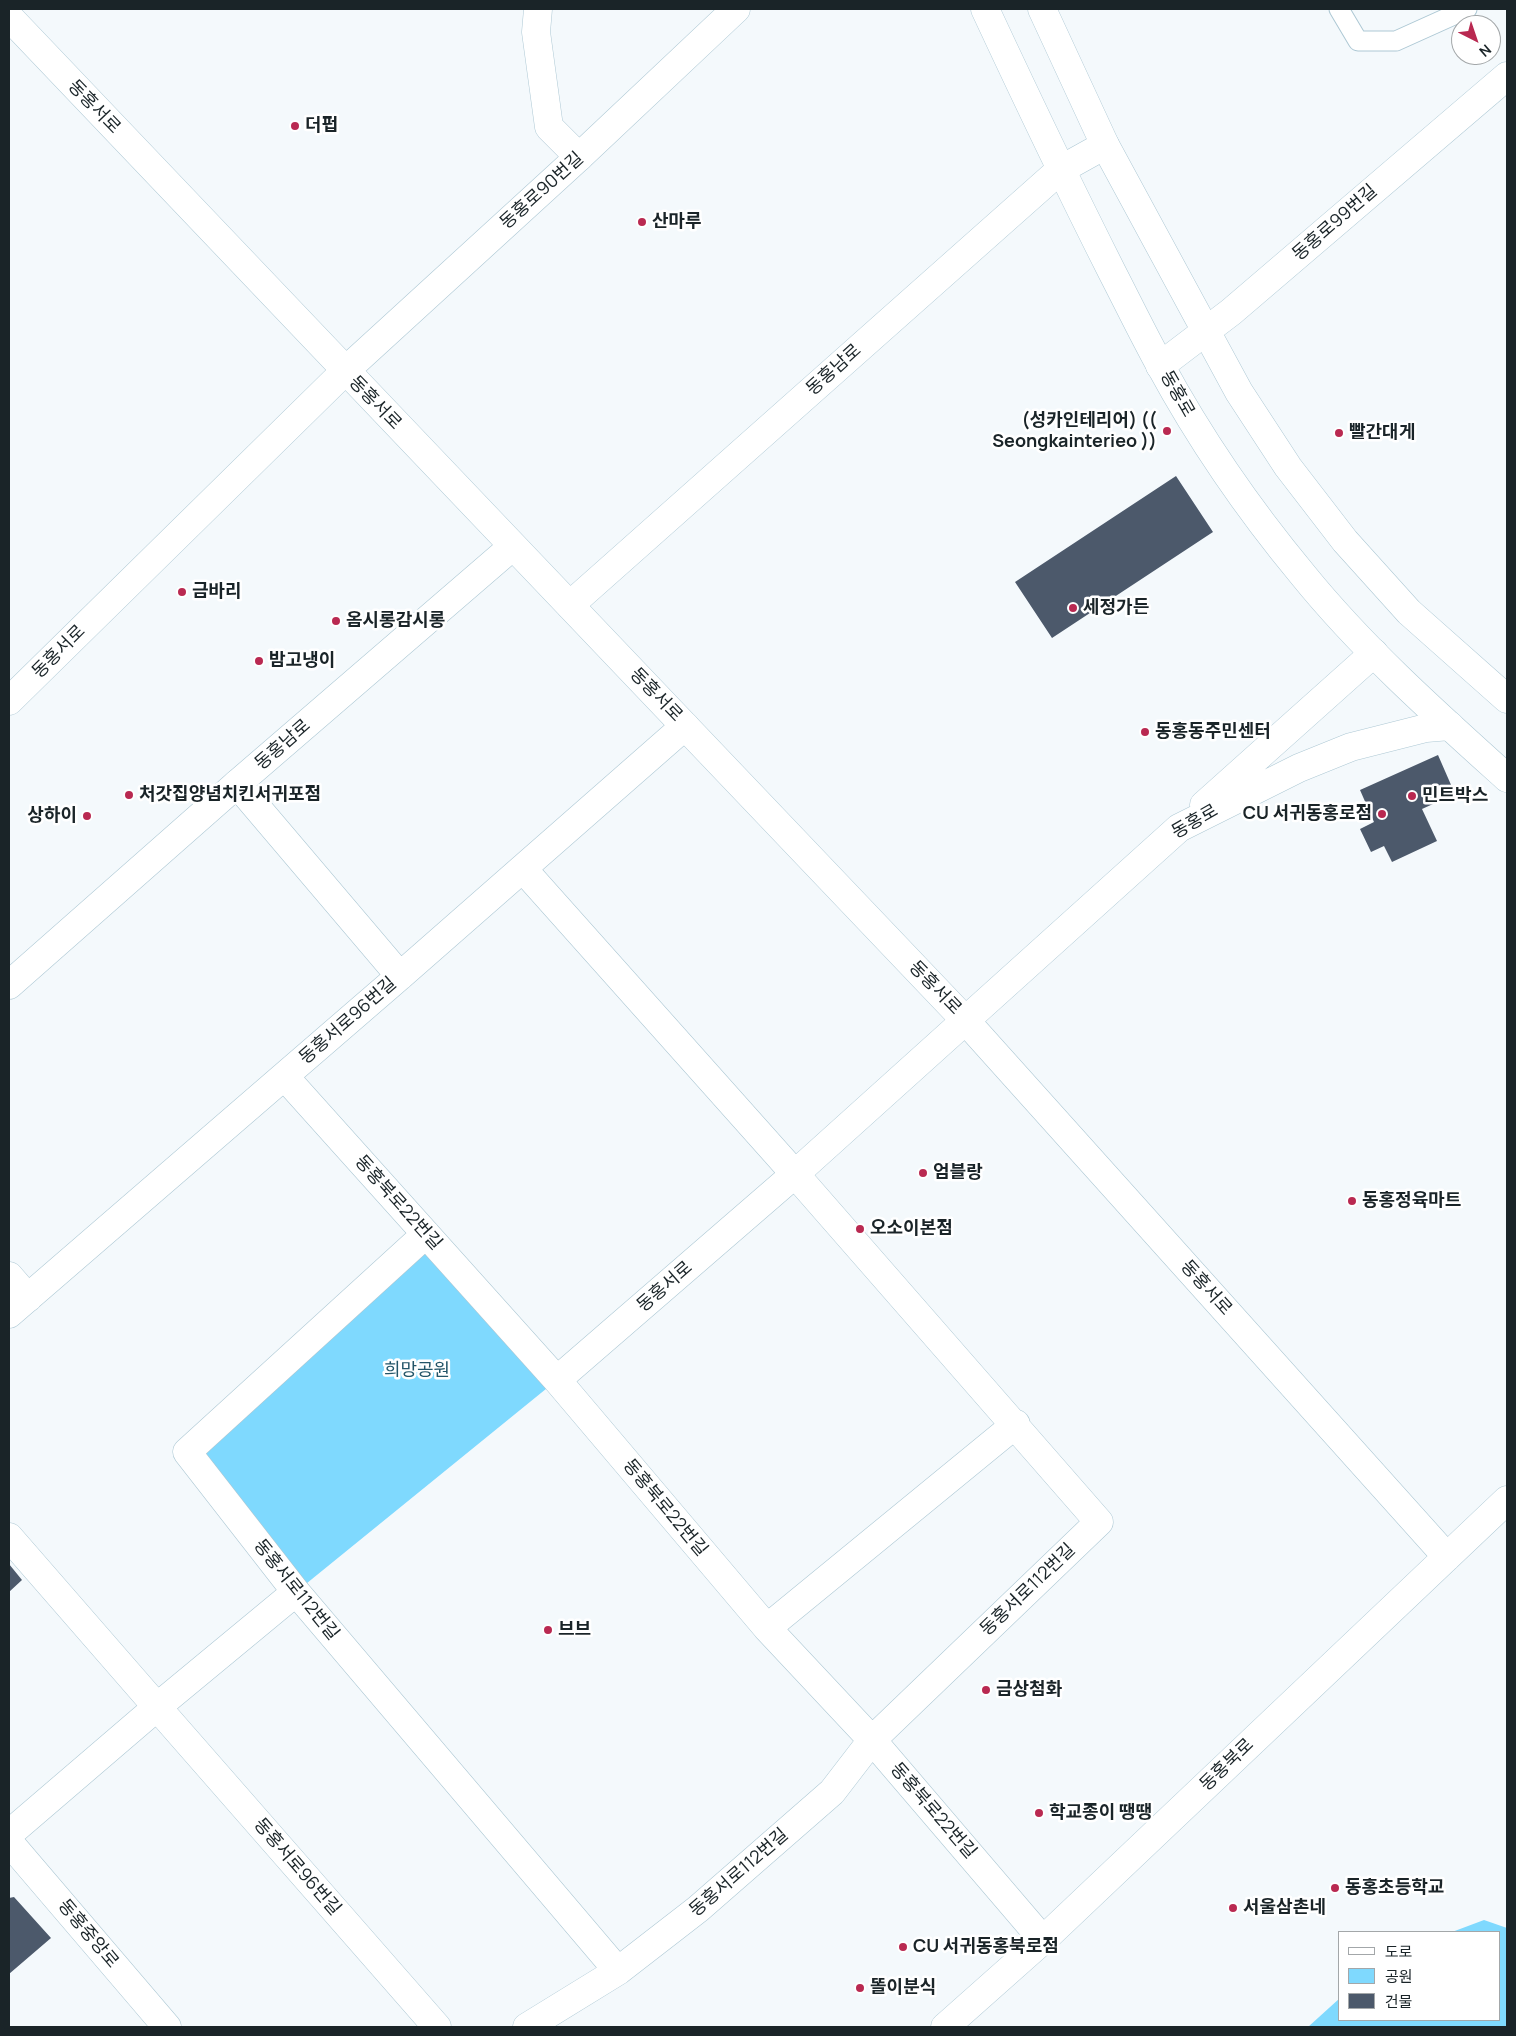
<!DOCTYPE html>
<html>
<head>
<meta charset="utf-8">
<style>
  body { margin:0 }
  #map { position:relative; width:1516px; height:2036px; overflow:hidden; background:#f4f9fc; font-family:Manrope,"Noto Sans KR",sans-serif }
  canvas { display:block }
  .frame { position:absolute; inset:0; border:10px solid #1a2428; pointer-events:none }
  .legend { position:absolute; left:1338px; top:1931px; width:162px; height:90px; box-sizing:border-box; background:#fff; border:1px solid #a3a7a9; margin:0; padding:6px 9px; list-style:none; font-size:15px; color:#1a2428 }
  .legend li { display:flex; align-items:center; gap:10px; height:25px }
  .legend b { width:25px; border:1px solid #a3a7a9 }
  .north { position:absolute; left:1451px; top:15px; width:50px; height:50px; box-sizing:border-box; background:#fff; border:1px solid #a3a7a9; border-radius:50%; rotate:139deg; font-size:14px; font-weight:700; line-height:20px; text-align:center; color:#1a2428 }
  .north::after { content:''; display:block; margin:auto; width:18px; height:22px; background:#b92951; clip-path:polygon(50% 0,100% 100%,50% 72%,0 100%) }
</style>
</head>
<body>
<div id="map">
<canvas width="1516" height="2036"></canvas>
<div class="frame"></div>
<ul class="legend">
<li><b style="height:6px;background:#fff"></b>도로</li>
<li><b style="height:14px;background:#7fd9fe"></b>공원</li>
<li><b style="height:14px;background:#4c596b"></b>건물</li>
</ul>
<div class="north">N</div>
</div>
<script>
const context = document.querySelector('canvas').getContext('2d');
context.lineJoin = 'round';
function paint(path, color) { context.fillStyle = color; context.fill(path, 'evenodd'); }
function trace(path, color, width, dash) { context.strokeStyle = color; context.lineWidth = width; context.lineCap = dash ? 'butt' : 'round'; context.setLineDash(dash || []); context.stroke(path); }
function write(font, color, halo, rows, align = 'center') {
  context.font = font + ' Manrope,"Noto Sans KR",sans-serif'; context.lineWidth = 5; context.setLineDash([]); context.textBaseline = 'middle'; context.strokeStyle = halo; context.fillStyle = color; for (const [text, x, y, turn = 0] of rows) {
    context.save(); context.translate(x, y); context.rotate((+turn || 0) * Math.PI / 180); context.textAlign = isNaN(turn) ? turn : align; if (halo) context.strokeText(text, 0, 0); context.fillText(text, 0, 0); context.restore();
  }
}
paint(new Path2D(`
  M426,1234L557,1380L296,1592L187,1452Z
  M1484,1920L1507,1928V2027H1308L1340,1998V2020H1500V1932H1452Z`), '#7fd9fe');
paint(new Path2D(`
  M1176,476L1213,532L1052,638L1015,582Z
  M1438,755L1455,794L1422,809L1437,841L1392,862L1384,846L1371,852L1360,829L1374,822L1360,790Z
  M9,1564L22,1580L9,1592Z
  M14,1897L51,1938L9,1974V1898Z`), '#4c596b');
const service = new Path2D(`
  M1339,9L1358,41H1396L1467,9`);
const minor = new Path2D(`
  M538,9L536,32L549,127L579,157
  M570,605L1060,170L1105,145
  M9,701L345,371
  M237,784L400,976
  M1204,805L1374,653
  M523,869L795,1174L1179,828L1299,768L1351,747L1426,728L1450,726
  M285,1077L557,1380L767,1628L872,1740L1043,1940
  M426,1234L187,1452L296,1592L618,1971L527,2027
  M9,1276L28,1298
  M9,1314L400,976L685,726
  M557,1380L795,1174L1099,1522L872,1740L832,1792L698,1909L618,1971
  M9,1537L157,1707L9,1834
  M296,1592L157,1707L437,2027
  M767,1628L1016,1424`);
const tertiary = new Path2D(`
  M9,17L965,1020L1447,1557
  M1160,366L1231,312L1507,76
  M345,371L579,157L736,9
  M9,985L237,784L513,546
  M9,1842L167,2027
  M945,2027L1043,1940L1507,1500`);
const secondary = new Path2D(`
  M985,9C1026,97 1068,185 1112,272C1128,303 1143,334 1160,365C1200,439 1249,510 1303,575C1363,649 1436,714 1507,778
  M1042,9L1105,145L1239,392L1288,467L1345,541L1409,612L1507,699`);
trace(service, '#adc8d4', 21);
trace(minor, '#adc8d4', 29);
trace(tertiary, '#adc8d4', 29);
trace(secondary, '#adc8d4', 29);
trace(service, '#fff', 19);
trace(minor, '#fff', 28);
trace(tertiary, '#fff', 28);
trace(secondary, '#fff', 28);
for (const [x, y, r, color] of [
  [295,126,5,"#b92951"],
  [642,222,5,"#b92951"],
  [1167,431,5,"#b92951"],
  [1339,433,5,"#b92951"],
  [182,592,5,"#b92951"],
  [1073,608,5,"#b92951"],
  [336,621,5,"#b92951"],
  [259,661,5,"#b92951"],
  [1145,732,5,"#b92951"],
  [129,795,5,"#b92951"],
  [1412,796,5,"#b92951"],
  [1382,814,5,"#b92951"],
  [87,816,5,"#b92951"],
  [923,1173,5,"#b92951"],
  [1352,1201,5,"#b92951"],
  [860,1229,5,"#b92951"],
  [548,1630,5,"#b92951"],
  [986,1690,5,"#b92951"],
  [1039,1813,5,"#b92951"],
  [1335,1888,5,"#b92951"],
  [1233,1908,5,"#b92951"],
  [903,1947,5,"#b92951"],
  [860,1988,5,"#b92951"]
]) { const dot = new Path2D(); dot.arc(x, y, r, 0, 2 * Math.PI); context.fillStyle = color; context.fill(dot); trace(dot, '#fff', 2); }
write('18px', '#1a2428', '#fff', [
  ["동홍서로",94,107,46],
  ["동홍로90번길",542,191,-42],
  ["동홍로99번길",1335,223,-41],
  ["동홍남로",834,370,-42],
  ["동홍로",1177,394,60],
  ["동홍서로",375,403,46],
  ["동홍서로",59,652,-45],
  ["동홍서로",656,695,46],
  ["동홍남로",283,745,-41],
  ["동홍로",1195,822,-30],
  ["동홍서로",935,988,46],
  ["동홍서로96번길",348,1021,-41],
  ["동홍북로22번길",398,1203,48],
  ["동홍서로",665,1287,-41],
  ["동홍서로",1206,1288,48],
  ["동홍북로22번길",665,1508,50],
  ["동홍서로112번길",296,1590,51],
  ["동홍서로112번길",1028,1590,-44],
  ["동홍북로",1227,1765,-44],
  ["동홍북로22번길",933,1811,49],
  ["동홍서로96번길",297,1867,49],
  ["동홍서로112번길",739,1873,-41],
  ["동홍중앙로",88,1934,50]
]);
write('bold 18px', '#1a2428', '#fff', [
  ["더펍",305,126],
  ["산마루",652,222],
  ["(성카인테리어) ((",1157,421,"right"],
  ["Seongkainterieo ))",1157,442,"right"],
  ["빨간대게",1349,433],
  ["금바리",192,592],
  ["세정가든",1083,608],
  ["옴시롱감시롱",346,621],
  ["밤고냉이",269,661],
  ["동홍동주민센터",1155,732],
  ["처갓집양념치킨서귀포점",139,795],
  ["민트박스",1422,796],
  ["CU 서귀동홍로점",1372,814,"right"],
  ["상하이",77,816,"right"],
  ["엄블랑",933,1173],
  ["동홍정육마트",1362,1201],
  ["오소이본점",870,1229],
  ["브브",558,1630],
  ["금상첨화",996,1690],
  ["학교종이 땡땡",1049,1813],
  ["동홍초등학교",1345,1888],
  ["서울삼촌네",1243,1908],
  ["CU 서귀동홍북로점",913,1947],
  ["똘이분식",870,1988]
], 'left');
write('18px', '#235569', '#fff', [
  ["희망공원",417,1371]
]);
</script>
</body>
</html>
